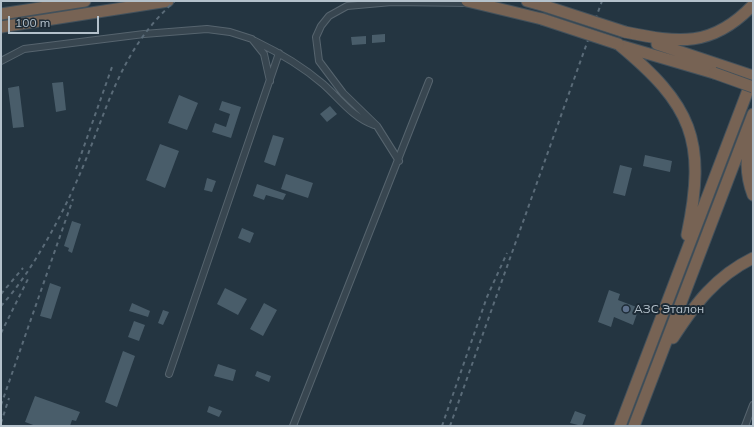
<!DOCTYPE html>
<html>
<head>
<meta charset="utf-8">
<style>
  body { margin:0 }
  #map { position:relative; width:754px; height:427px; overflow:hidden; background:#243541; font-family:Mulish,sans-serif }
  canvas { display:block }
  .frame { position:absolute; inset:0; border:2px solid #b4c1cb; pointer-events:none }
  .scale { position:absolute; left:8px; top:16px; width:91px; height:18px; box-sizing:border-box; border:2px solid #b4c1cb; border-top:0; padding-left:5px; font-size:12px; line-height:14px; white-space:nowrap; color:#b4c1cb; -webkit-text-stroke:3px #1d2b36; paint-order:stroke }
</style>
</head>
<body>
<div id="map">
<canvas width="754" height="427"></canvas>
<div class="frame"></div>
<div class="scale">100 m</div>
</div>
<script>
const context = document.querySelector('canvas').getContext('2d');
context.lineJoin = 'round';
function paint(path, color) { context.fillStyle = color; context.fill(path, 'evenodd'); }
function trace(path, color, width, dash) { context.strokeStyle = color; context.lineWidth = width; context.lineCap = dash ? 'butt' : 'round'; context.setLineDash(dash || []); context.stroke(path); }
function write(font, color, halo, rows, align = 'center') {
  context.font = font + ' Mulish,sans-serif'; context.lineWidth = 4; context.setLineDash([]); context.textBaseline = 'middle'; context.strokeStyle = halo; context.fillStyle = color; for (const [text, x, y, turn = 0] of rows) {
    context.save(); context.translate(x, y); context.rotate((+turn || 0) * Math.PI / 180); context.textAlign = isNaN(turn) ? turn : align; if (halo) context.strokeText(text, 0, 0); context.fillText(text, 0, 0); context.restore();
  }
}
paint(new Path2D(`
  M385,34V42L372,43V35Z
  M366,36V44L352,45L351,37Z
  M63,82L66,110L56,112L52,83Z
  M19,86L24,127L13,128L8,88Z
  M179,95L198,103L187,130L168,123Z
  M222,101L241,107L231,138L212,132L215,123L226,127L230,114L219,110Z
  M330,106L337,114L327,122L320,114Z
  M273,135L284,138L275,166L264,162Z
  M160,144L179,151L165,188L146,180Z
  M645,155L672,161L670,172L643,166Z
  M620,165L632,168L625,196L613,193Z
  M286,174L313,183L308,198L281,189Z
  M207,178L216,181L212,192L204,190Z
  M257,184L286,194L283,200L266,195L264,200L253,196Z
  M72,221L81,224L72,253L68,251L69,248L64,246Z
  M242,228L254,233L250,243L238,238Z
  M50,283L61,287L51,319L40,316Z
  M225,288L247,299L238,315L217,304Z
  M609,290L620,294L618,300L639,308L633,325L614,317L611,327L598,322Z
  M132,303L150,311L148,317L129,311Z
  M264,303L277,310L263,336L250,329Z
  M163,310L169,312L163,325L158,323Z
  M134,321L145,325L139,341L128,337Z
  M123,351L135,356L117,407L105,402Z
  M218,364L236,370L233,381L214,376Z
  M257,371L271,376L269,382L255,376Z
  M35,396L80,412L76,421L72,420L70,426H36L25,422Z
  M209,406L222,411L219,417L207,412Z
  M575,411L586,415L582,426L570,423Z`), '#495d6a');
const street = new Path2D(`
  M255,41C280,53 302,66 323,84C340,99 352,117 374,125
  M1,61L24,49L144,34L207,29L230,32L252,39L264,54L270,81
  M399,161L377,126L343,93L319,61L316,37L321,26L329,16L347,6L392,2L468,3
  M169,374L279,53
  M293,426L429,81
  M745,426L753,405`);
const highway = new Path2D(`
  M467,1L542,19
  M527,1L545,6
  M1,14L85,1
  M1,27L168,1
  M625,32C679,43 712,48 753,5
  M618,44C692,105 707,140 687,235
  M657,44L753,76
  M622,46L714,73
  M751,135C746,157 745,174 753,195
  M673,338C695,304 716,276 753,258
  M620,426L753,77
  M634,426L753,114`);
trace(street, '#56646e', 8);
trace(highway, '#43515b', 13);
trace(street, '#384650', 6);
trace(highway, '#776354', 11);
trace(new Path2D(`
  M76,169L112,67
  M1,294L23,268
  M1,306C36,268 72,197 90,149C113,90 127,44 175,1
  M1,333L29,277
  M1,405L73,199
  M1,423L9,398
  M442,426L487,297L507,253
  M450,426L602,1`), '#5a6b78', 2, [4, 4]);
const highwayBridge = new Path2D(`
  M545,6L625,32
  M542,19L618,44
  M714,73L753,87`);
trace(highwayBridge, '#43515b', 13, []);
trace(highwayBridge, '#776354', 11);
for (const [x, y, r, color] of [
  [626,309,4,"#5c6f8a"]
]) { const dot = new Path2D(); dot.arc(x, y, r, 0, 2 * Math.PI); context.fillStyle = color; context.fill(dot); trace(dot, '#1d2b36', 1.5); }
write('12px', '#b4c1cb', '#1d2b36', [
  ["АЗС Эталон",634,309]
], 'left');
</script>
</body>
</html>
